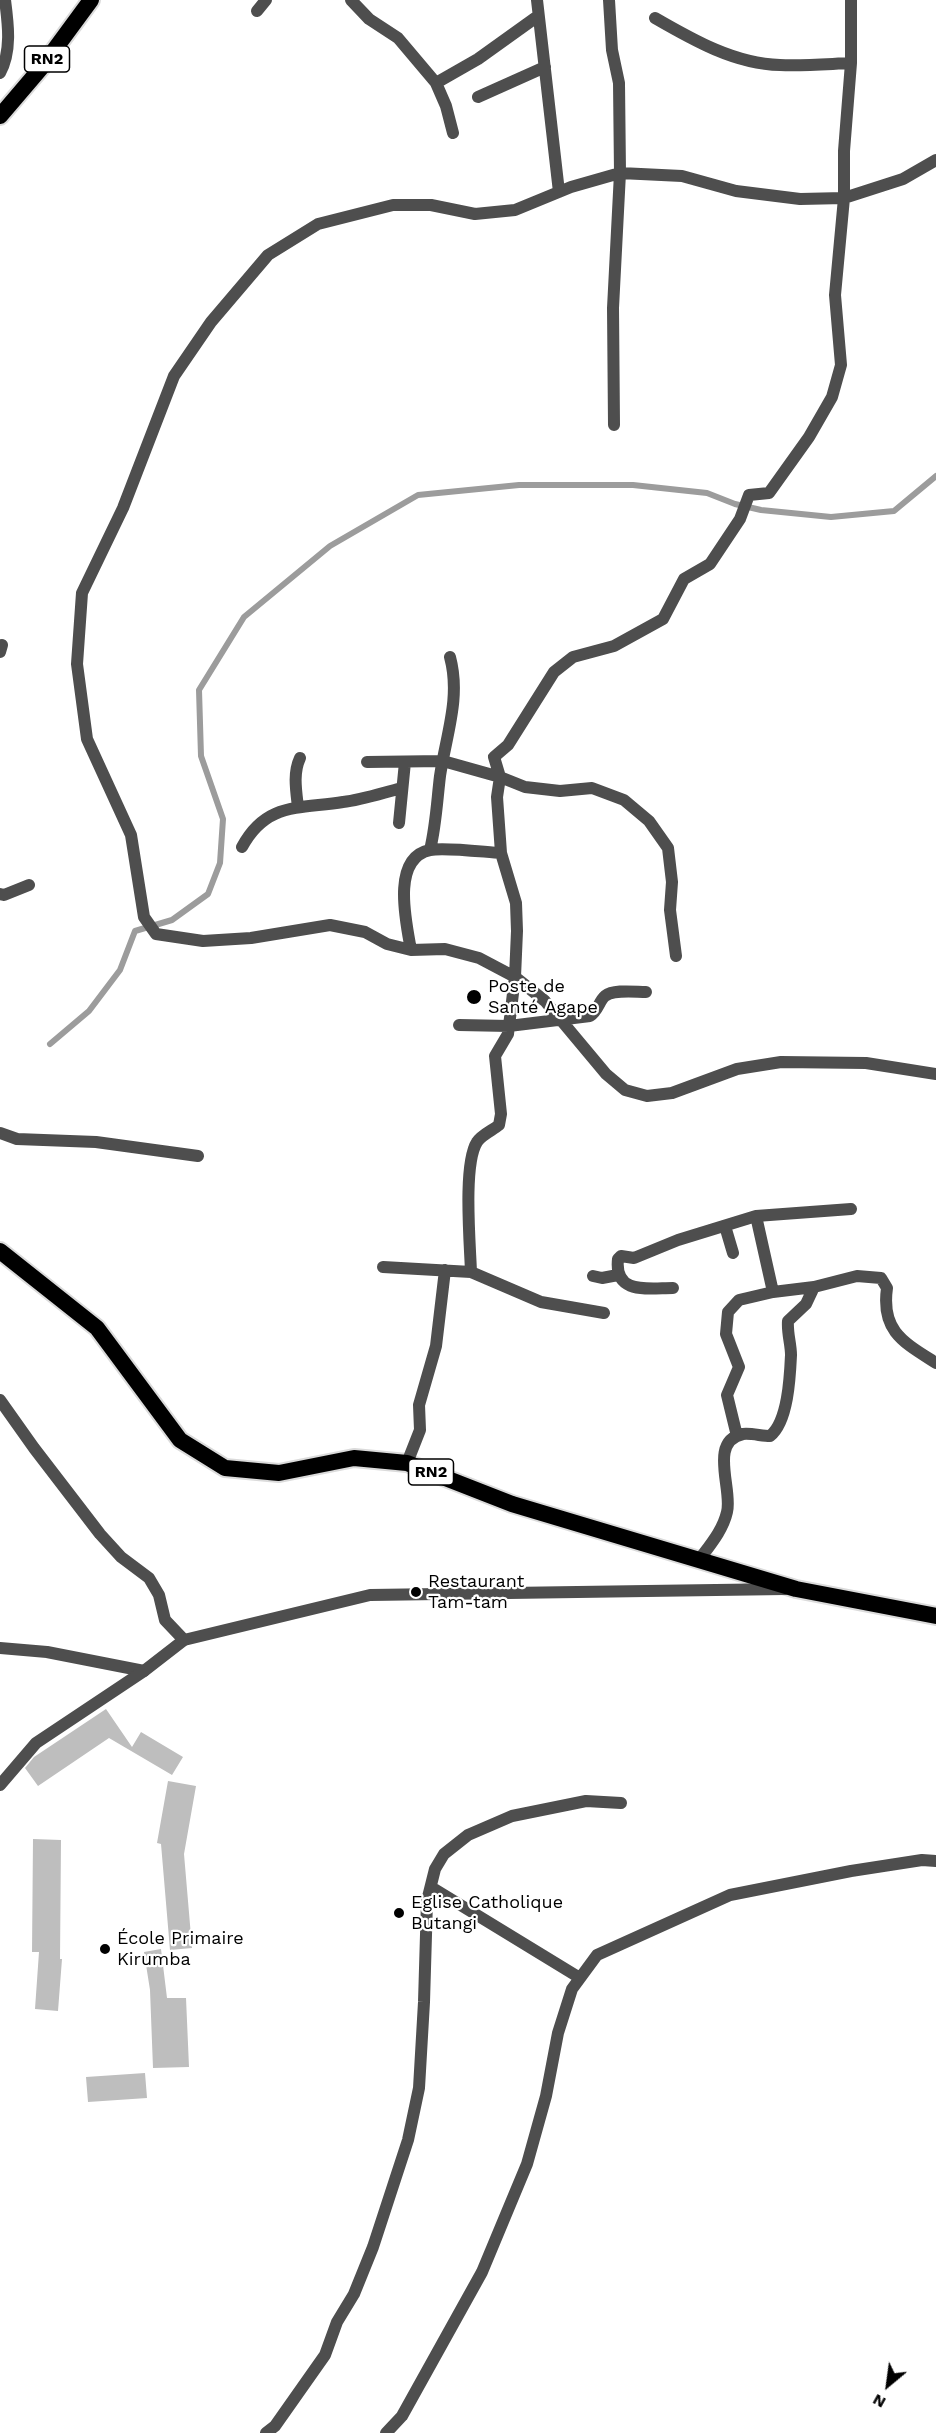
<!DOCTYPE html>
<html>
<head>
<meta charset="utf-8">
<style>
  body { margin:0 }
  #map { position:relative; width:936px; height:2433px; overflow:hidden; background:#fff; font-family:"Work Sans",sans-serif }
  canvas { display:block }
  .north { position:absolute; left:858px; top:2355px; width:60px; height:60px; -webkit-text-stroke:4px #fff; paint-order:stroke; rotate:209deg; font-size:16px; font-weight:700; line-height:24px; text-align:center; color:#000 }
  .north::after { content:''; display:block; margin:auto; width:21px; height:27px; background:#000; clip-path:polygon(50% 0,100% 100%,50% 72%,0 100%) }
</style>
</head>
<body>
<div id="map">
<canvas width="936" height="2433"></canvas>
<div class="north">N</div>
</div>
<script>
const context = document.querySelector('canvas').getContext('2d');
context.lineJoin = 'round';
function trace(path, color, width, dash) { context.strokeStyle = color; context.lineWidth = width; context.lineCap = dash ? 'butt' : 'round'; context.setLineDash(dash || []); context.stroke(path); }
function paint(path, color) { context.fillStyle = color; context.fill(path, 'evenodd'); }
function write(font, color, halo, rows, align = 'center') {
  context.font = font + ' "Work Sans",sans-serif'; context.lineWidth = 4.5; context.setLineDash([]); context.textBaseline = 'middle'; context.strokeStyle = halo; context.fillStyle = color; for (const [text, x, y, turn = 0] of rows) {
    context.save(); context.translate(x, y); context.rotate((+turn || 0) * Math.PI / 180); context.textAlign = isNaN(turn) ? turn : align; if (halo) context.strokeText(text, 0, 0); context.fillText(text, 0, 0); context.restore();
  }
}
trace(new Path2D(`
  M50,1044L89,1011L120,970L135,931L172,920L208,894L220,863L223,819L201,756L199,690L244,617L330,546L418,495L519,485H633L707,493L735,504L761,510L831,517L894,511L936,476`), '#9c9c9c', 6);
paint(new Path2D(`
  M106,1709L132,1747L141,1732L183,1757L172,1775L109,1738L38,1786L25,1768L34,1757Z
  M168,1781L196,1786L184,1854L192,1948L170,1950L161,1844L157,1843Z
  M33,1839L61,1840L60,1959H62L58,2011L35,2009L39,1952H32Z
  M161,1949L167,1998H186L189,2067L153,2068L150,1990L144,1952Z
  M145,2073L147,2098L88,2102L86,2077Z`), '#bebebe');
const trunk = new Path2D(`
  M0,116L41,68L91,0
  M0,1251L97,1328L180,1440L225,1468L279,1473L354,1458L407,1463L512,1504L796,1589L936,1616`);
trace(trunk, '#dbdbdb', 20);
trace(new Path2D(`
  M351,0L369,19L398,38L436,83L446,106L453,133
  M537,0L559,192
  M609,0L612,50L619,83L620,173L613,308L614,425
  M257,11L266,0
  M655,18C693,40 735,64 780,65C804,66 827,64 851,63
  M0,73C12,51 8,23 5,0
  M436,83L478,59L538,16
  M478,97L545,67
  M936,160L903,179L844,198L800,199L736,191L682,176L620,173L571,187L515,210L475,214L431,205H393L318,224L268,255L211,322L174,376L123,508L82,593L77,664L87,739L131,835L144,917L156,934L203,941L251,938L330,925L365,932L387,944L411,950L445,949L479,958L515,977L545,1001L606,1074L625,1090L647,1096L672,1093L737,1069L781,1062L866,1063L936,1074
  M0,652L2,645
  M367,762L443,761L500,777L525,787L560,791L592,788L624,800L649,821L668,848L672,882L670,910L676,956
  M298,807C296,790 293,773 300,758
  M399,823L405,762
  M242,847C266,802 299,809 343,802C362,800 382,793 402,788
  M430,850C436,825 437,801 440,776C446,735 461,698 450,657
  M0,894L4,895L29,885
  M411,950C406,922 391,858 430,850C444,847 484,852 501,853
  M459,1025L509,1026L590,1016C598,1011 599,1001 605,996C614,989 635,992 646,992
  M0,1133L17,1139L96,1142L198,1156
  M756,1216L773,1292
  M725,1226L733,1253
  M383,1267L471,1272L541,1302L604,1313
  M471,1272C470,1243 463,1164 477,1142C481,1135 493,1130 499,1125L501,1114L495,1056L508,1034L515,977L517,931L516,903L501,853L497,797L500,777L494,757L508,745L554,672L573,657L614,646L663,619L684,579L710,564L740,519L749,495L769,493L809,437L832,397L841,365L835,295L844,198V151L851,63V0
  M593,1276L602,1278L618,1275
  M673,1288C648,1288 614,1295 618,1259L621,1256L634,1258L678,1240L756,1216L851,1209
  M0,1400L34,1448L100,1534L121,1557L149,1578L159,1595L165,1620L184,1640
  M737,1436L727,1395L739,1367L726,1334L728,1312L739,1300L773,1292L814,1287
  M407,1463L420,1430L419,1405L436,1346L445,1270
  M699,1560C710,1545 723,1530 727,1512C733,1490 708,1441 743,1434C751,1433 762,1436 770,1436C788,1422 790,1377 791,1355C791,1344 787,1333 788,1321L806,1304L814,1287L857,1276L881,1278L887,1288C881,1331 903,1342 936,1363
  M0,1648L47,1652L144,1671
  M431,1887L580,1978
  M266,2433L275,2426L325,2355L337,2322L354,2294L373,2247L408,2140L419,2088L424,2002L427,1901L435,1869L444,1854L468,1835L512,1816L586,1801L621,1803
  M386,2433L402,2416L482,2272L527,2164L546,2096L558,2033L572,1989L597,1955L730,1895L851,1871L922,1860L936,1861`), '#4e4e4e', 12);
trace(new Path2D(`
  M0,1785L36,1743L144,1671L184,1640L370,1595L785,1589`), '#4e4e4e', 12);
trace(trunk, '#000', 16);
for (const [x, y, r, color] of [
  [474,997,8,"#000"],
  [416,1592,6,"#000"],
  [399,1913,6,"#000"],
  [105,1949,6,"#000"]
]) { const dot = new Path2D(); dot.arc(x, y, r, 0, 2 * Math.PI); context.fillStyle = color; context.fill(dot); trace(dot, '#fff', 2); }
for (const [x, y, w] of [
  [47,59,45],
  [431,1472,45]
]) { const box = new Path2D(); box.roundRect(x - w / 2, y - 13, w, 26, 4.5); context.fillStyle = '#fff'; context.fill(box); trace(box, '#000', 1.5); }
write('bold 16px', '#000', null, [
  ["RN2",47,59],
  ["RN2",431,1472]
]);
write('18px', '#000', '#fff', [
  ["Poste de",488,987],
  ["Santé Agape",488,1008],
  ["Restaurant",428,1582],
  ["Tam-tam",428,1603],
  ["Eglise Catholique",411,1903],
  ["Butangi",411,1924],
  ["École Primaire",117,1939],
  ["Kirumba",117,1960]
], 'left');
</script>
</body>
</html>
